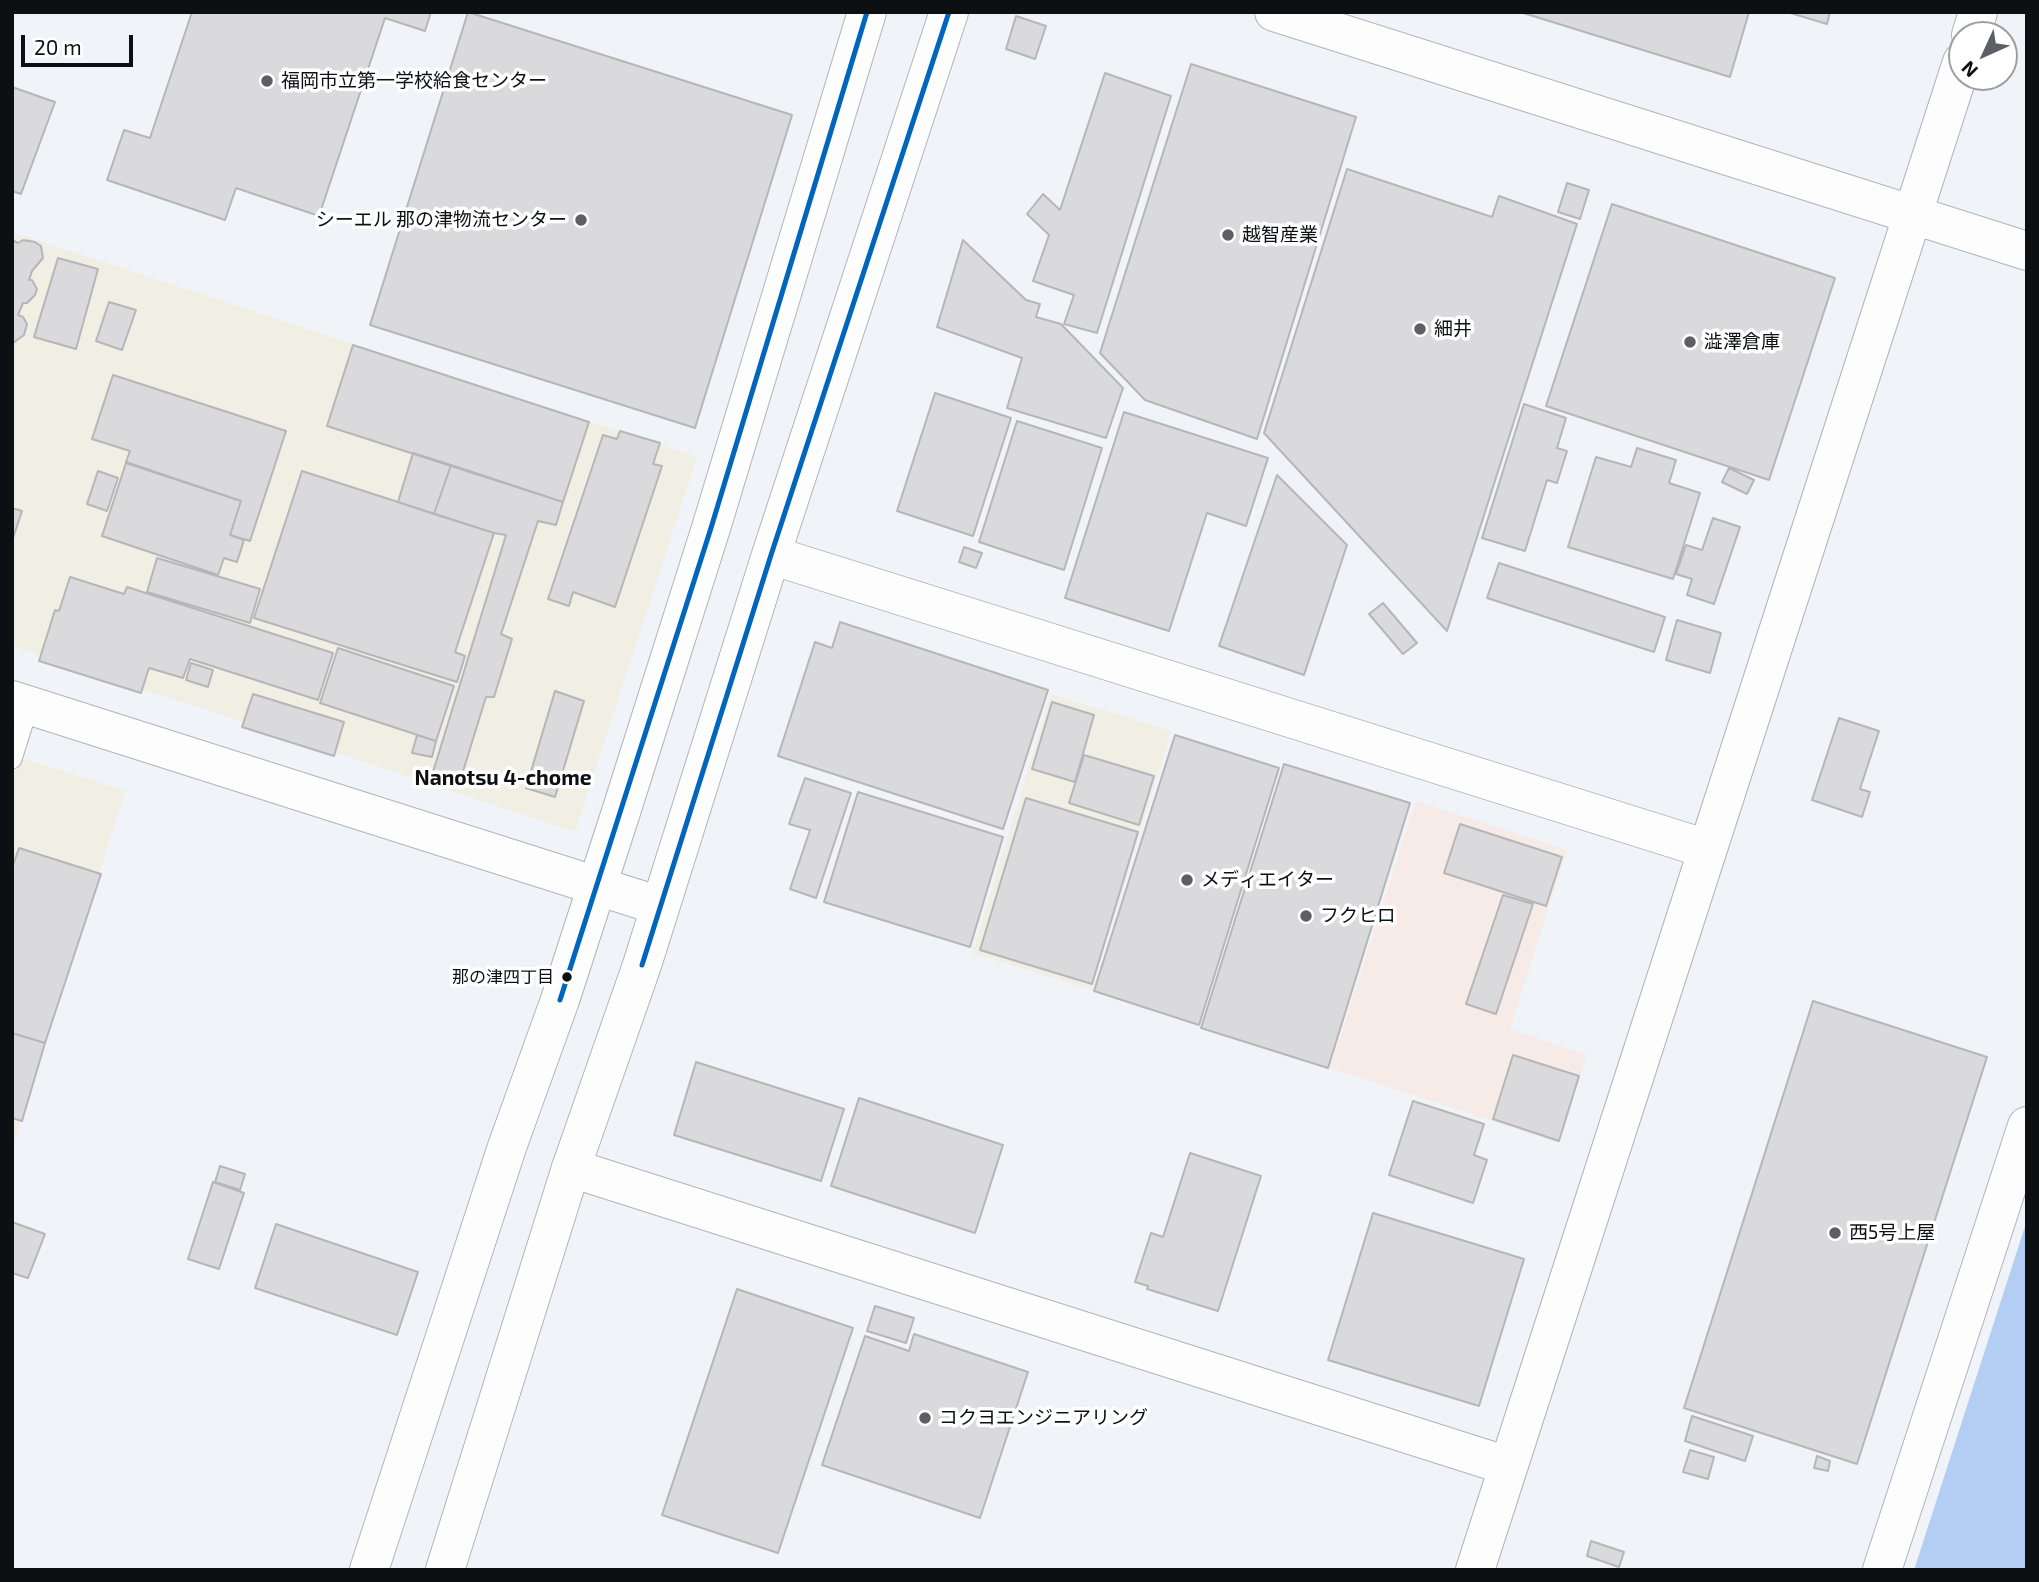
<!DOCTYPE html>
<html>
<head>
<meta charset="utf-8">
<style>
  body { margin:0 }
  #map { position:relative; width:2039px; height:1582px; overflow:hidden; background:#f0f4f9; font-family:"Exo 2",sans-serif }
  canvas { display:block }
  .frame { position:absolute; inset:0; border:14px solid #0d1013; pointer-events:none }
  .north { position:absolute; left:1948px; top:21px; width:70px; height:70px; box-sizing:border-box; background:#fff; border:2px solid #9e9fa1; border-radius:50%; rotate:225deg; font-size:19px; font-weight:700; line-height:28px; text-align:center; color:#0d1013 }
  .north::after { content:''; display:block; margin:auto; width:24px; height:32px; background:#5c6064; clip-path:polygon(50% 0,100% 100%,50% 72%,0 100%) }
  .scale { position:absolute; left:21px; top:35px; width:112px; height:32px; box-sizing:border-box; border:4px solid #0d1013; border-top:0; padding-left:9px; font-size:21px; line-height:24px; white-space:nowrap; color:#0d1013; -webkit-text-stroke:5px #fff; paint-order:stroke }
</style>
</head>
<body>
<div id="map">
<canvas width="2039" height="1582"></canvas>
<div class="frame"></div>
<div class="north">N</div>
<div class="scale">20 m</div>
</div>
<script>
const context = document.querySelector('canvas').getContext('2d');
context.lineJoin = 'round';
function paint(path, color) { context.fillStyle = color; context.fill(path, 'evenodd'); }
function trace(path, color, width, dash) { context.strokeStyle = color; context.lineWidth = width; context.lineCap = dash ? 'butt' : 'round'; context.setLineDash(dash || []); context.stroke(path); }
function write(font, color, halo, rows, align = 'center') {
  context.font = font + ' "Exo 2","Noto Sans JP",sans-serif'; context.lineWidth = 7; context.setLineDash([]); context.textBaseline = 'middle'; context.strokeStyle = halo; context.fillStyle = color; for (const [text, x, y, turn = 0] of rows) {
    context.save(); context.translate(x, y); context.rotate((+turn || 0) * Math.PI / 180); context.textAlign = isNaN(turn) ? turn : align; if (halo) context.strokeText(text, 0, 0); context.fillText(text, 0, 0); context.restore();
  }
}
paint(new Path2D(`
  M1416,801L1567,850L1510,1029L1587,1055L1559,1143L1330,1068Z`), '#f6ebe7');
paint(new Path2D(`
  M12,232L697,457L575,832L12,646Z
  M1051,694L1171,731L1092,990L972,953Z
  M12,755L125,791L12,1151Z`), '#f1eee4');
paint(new Path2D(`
  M2027,1220V1570H1914Z`), '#b4cef3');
const building = new Path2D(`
  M192,12H431L425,31L385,18L319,216L236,188L225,220L107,180L124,130L150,138Z
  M468,12L792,115L695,428L370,325Z
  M1520,12H1749L1730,77Z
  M1787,12H1830L1827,24Z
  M1016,16L1046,26L1035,59L1006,49Z
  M1191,64L1356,117L1257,439L1145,400L1100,353Z
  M1105,73L1171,96L1097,333L1064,324L1074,295L1033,281L1049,235L1027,214L1043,194L1060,210Z
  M12,87L55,102L21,194L12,191Z
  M1347,169L1492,217L1499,196L1577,224L1447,631L1264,433Z
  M1567,183L1589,190L1580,219L1558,212Z
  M1612,204L1835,278L1769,480L1546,406Z
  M12,240L18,243L23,240L35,242L41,246L43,258L32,271L29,280H32L37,289L35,295L27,303H23L18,315L23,317L27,324L24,335L13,343Z
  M963,240L1026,300L1040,304L1036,317L1061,324L1123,388L1106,438L1007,408L1022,358L937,327Z
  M58,258L98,269L76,349L34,337Z
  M109,302L136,310L122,350L96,341Z
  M353,345L589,422L563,502L327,426Z
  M113,375L286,431L250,541L230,535L241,501L126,462L130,451L92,439Z
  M935,393L1011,418L973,536L897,511Z
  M1524,404L1566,418L1557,448L1567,451L1557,483L1547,480L1525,551L1482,538Z
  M1124,412L1268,458L1246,526L1207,513L1169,631L1065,598Z
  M1017,421L1102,448L1064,570L979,542Z
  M620,431L660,443L653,464L662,466L615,607L573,592L569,606L548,599L603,435L617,439Z
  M1637,448L1676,460L1669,483L1700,493L1673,579L1568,547L1596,457L1631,467Z
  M413,453L451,465L434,514L398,502Z
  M126,463L241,501L230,535L244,540L237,562L224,558L218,575L102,536Z
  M451,465L563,502L556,525L538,521L501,634L512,639L494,697H486L460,781L433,772L506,535L494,533L434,514Z
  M1729,468L1754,480L1747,494L1722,482Z
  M98,471L118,478L107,511L87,504Z
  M302,471L494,533L455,652L465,656L457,682L254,618Z
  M1277,475L1347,545L1304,675L1219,646Z
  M12,508L22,511L12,541Z
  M1713,518L1740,527L1714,604L1687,595L1692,579L1676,574L1686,545L1702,550Z
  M964,547L982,553L976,568L959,562Z
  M157,558L260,589L250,623L147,592Z
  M1499,563L1665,617L1654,652L1487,598Z
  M70,577L124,594L127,587L333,653L318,700L190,659L183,678L149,668L141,693L39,661L55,610L59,611Z
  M1383,603L1417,643L1403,654L1369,614Z
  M1677,620L1721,633L1710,673L1666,660Z
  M840,622L1048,690L1003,829L778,756L815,642L832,648Z
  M338,648L454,686L436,741L320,703Z
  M191,663L213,670L208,687L186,680Z
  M555,691L584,701L555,797L526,788Z
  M253,694L344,722L334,756L242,727Z
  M1052,702L1094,715L1075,782L1032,769Z
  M1839,718L1879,731L1860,789L1870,792L1862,817L1812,800Z
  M417,735L436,741L432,757L412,753Z
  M1175,735L1279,768L1199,1025L1094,991Z
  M1084,755L1154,776L1139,825L1069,803Z
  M1284,764L1410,803L1328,1068L1201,1028Z
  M805,778L851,793L816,898L790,889L810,830L789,824Z
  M858,792L1003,837L970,947L824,902Z
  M1026,798L1138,832L1092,984L980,950Z
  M1460,824L1562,857L1546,906L1444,873Z
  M19,848L101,874L45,1043L12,1033V868Z
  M1503,895L1533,904L1496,1014L1466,1004Z
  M1813,1001L1987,1057L1857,1464L1684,1408Z
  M12,1033L45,1043L22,1121L12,1118Z
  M1513,1055L1579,1076L1559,1141L1493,1119Z
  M696,1062L844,1109L821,1181L674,1135Z
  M859,1098L1003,1145L975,1233L831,1186Z
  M1413,1101L1484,1124L1474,1155L1487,1160L1473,1203L1389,1175Z
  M1190,1153L1261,1176L1218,1311L1147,1289L1148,1286L1135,1282L1151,1233L1163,1237Z
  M220,1166L245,1174L240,1190L215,1182Z
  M213,1182L244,1193L219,1269L188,1259Z
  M1373,1213L1524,1259L1479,1406L1328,1360Z
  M12,1222L45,1234L28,1278L12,1273Z
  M276,1224L418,1272L397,1335L255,1288Z
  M737,1289L853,1328L778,1553L662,1515Z
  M875,1306L914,1318L906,1343L867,1331Z
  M914,1334L1028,1372L980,1518L822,1465L865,1336L909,1351Z
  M1692,1416L1753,1436L1745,1461L1685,1441Z
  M1690,1450L1714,1457L1708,1479L1683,1472Z
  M1817,1456L1830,1461L1828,1471L1814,1468Z
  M1591,1541L1624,1552L1619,1567L1587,1556Z`);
paint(building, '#dadadc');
trace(building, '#b6b6b8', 2);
const service = new Path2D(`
  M12,759L29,705`);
const minor = new Path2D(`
  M571,1168L1508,1466
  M1882,1570L2027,1126`);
const tertiary = new Path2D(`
  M1274,12L2027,251
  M1971,35L1978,12
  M771,555L1707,849
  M12,700L660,906
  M369,1570L507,1147L560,1000L620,815L711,528L867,12
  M445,1570L571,1168L642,965L771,555L949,12
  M1475,1570L1962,62`);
trace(service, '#b1b4b8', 21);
trace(minor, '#b1b4b8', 40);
trace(tertiary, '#b1b4b8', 40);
trace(service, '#fdfdfe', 19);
trace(minor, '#fdfdfe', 38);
trace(tertiary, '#fdfdfe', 38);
trace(new Path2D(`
  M642,965L771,555L949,12
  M560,1000L711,528L867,12`), '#0065bd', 5);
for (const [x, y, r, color] of [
  [267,81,7,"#5c6064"],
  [581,220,7,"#5c6064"],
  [1228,235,7,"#5c6064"],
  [1420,329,7,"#5c6064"],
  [1690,342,7,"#5c6064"],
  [1187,880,7,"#5c6064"],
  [1306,916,7,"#5c6064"],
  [567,977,6,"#0d1013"],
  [1835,1233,7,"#5c6064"],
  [925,1418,7,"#5c6064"]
]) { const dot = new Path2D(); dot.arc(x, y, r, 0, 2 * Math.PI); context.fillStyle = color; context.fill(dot); trace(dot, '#fff', 2.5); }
write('17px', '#0d1013', '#fff', [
  ["那の津四丁目",554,977]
], 'right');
write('19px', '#0d1013', '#fff', [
  ["福岡市立第一学校給食センター",281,81],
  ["シーエル 那の津物流センター",567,220,"right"],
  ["越智産業",1242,235],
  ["細井",1434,329],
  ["澁澤倉庫",1704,342],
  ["メディエイター",1201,880],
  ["フクヒロ",1320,916],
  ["西5号上屋",1849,1233],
  ["コクヨエンジニアリング",939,1418]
], 'left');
write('bold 21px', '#0d1013', '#fff', [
  ["Nanotsu 4-chome",503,778]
]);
</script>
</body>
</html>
